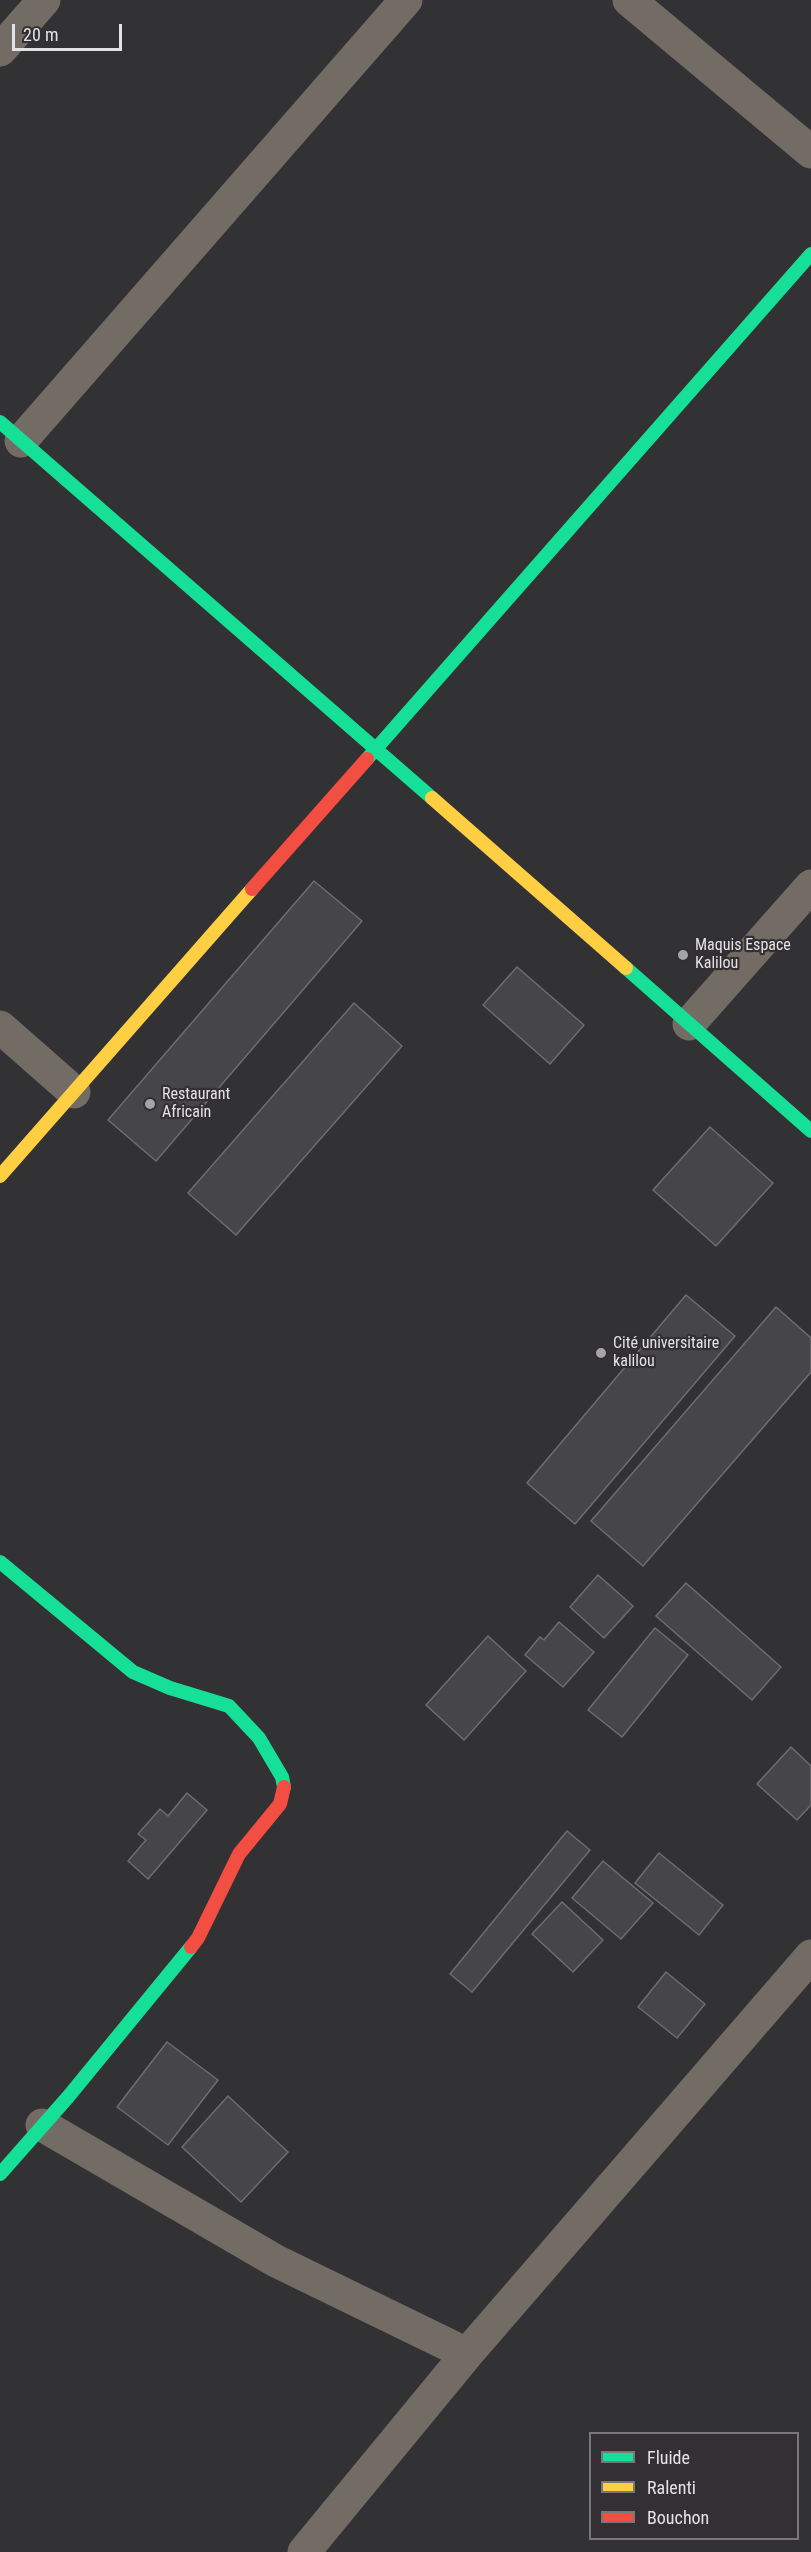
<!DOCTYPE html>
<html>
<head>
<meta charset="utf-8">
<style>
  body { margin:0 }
  #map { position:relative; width:811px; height:2552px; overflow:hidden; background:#323133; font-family:"Roboto Condensed",sans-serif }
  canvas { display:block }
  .legend { position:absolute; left:589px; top:2432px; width:210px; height:108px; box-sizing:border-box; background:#333034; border:2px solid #7a777b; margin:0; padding:8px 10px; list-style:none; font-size:18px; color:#e4e2e5 }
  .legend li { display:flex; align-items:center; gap:12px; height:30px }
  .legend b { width:30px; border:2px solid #7a777b }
  .scale { position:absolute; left:12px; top:24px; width:110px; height:27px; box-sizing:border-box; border:3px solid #e4e2e5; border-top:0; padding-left:8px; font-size:18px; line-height:21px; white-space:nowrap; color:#e4e2e5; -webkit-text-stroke:4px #333034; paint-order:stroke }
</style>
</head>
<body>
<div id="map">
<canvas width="811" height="2552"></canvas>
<ul class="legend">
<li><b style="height:8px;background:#16e098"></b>Fluide</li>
<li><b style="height:8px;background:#ffcf43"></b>Ralenti</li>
<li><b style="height:8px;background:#f24e42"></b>Bouchon</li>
</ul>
<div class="scale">20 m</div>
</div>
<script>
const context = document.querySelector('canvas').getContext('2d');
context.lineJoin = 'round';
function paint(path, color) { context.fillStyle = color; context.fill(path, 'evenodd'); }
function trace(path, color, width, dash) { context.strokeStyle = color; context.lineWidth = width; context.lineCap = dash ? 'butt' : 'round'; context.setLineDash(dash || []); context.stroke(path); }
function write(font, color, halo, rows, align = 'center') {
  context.font = font + ' "Roboto Condensed",sans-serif'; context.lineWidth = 4.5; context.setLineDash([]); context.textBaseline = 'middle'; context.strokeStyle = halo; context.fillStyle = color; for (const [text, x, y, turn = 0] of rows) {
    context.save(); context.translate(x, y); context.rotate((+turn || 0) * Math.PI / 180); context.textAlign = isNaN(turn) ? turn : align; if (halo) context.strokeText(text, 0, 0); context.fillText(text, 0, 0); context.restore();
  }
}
const building = new Path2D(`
  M314,881L362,921L156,1161L108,1120Z
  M517,967L584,1025L550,1064L483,1005Z
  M354,1003L402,1046L236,1235L188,1193Z
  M710,1127L773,1183L716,1246L653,1190Z
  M686,1295L735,1336L575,1524L527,1483Z
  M776,1307L811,1338V1372L643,1566L591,1521Z
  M598,1575L633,1606L604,1638L570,1607Z
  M686,1583L781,1667L752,1700L656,1616Z
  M559,1622L594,1652L563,1687L525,1655L540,1637L544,1640Z
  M655,1628L688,1655L622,1737L588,1710Z
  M488,1636L526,1671L464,1740L426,1705Z
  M791,1747L811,1766V1805L797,1820L757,1784Z
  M187,1793L207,1810L148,1879L128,1861L146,1840L138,1834L160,1809L168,1816Z
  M567,1831L590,1850L472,1992L450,1974Z
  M659,1853L723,1905L699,1935L635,1883Z
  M603,1861L653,1903L621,1939L572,1898Z
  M562,1902L603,1940L573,1972L532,1934Z
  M666,1972L705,2004L677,2038L638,2007Z
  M167,2042L218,2080L168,2145L117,2107Z
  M228,2096L288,2152L241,2202L182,2147Z`);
paint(building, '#464547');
trace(building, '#6e6d6f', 1.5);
trace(new Path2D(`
  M629,0L811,152
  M0,50L44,0
  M21,441L406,0
  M689,1024L811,886
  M0,1027L74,1092
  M42,2125L276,2261L467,2354
  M304,2552L467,2354L811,1956`), '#736c65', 33);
trace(new Path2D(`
  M0,422L432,798
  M367,759L811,254
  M626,968L811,1131
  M0,1562L133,1672L170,1688L229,1706L259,1738L282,1777L284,1787
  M0,2174L68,2097L191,1947`), '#16e098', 14);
trace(new Path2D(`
  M432,798L626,968
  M0,1176L252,889`), '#ffcf43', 14);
trace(new Path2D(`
  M252,889L367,759
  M191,1947L198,1938L239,1854L280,1804L284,1787`), '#f24e42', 14);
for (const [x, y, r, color] of [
  [683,955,6,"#a6a4a7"],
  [150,1104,6,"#a6a4a7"],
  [601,1353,6,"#a6a4a7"]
]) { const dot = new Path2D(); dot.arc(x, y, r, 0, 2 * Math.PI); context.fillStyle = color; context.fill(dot); trace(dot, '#333034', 2); }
write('16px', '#e4e2e5', '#333034', [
  ["Maquis Espace",695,946],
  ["Kalilou",695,964],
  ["Restaurant",162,1095],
  ["Africain",162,1113],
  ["Cité universitaire",613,1344],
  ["kalilou",613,1362]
], 'left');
</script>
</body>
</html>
